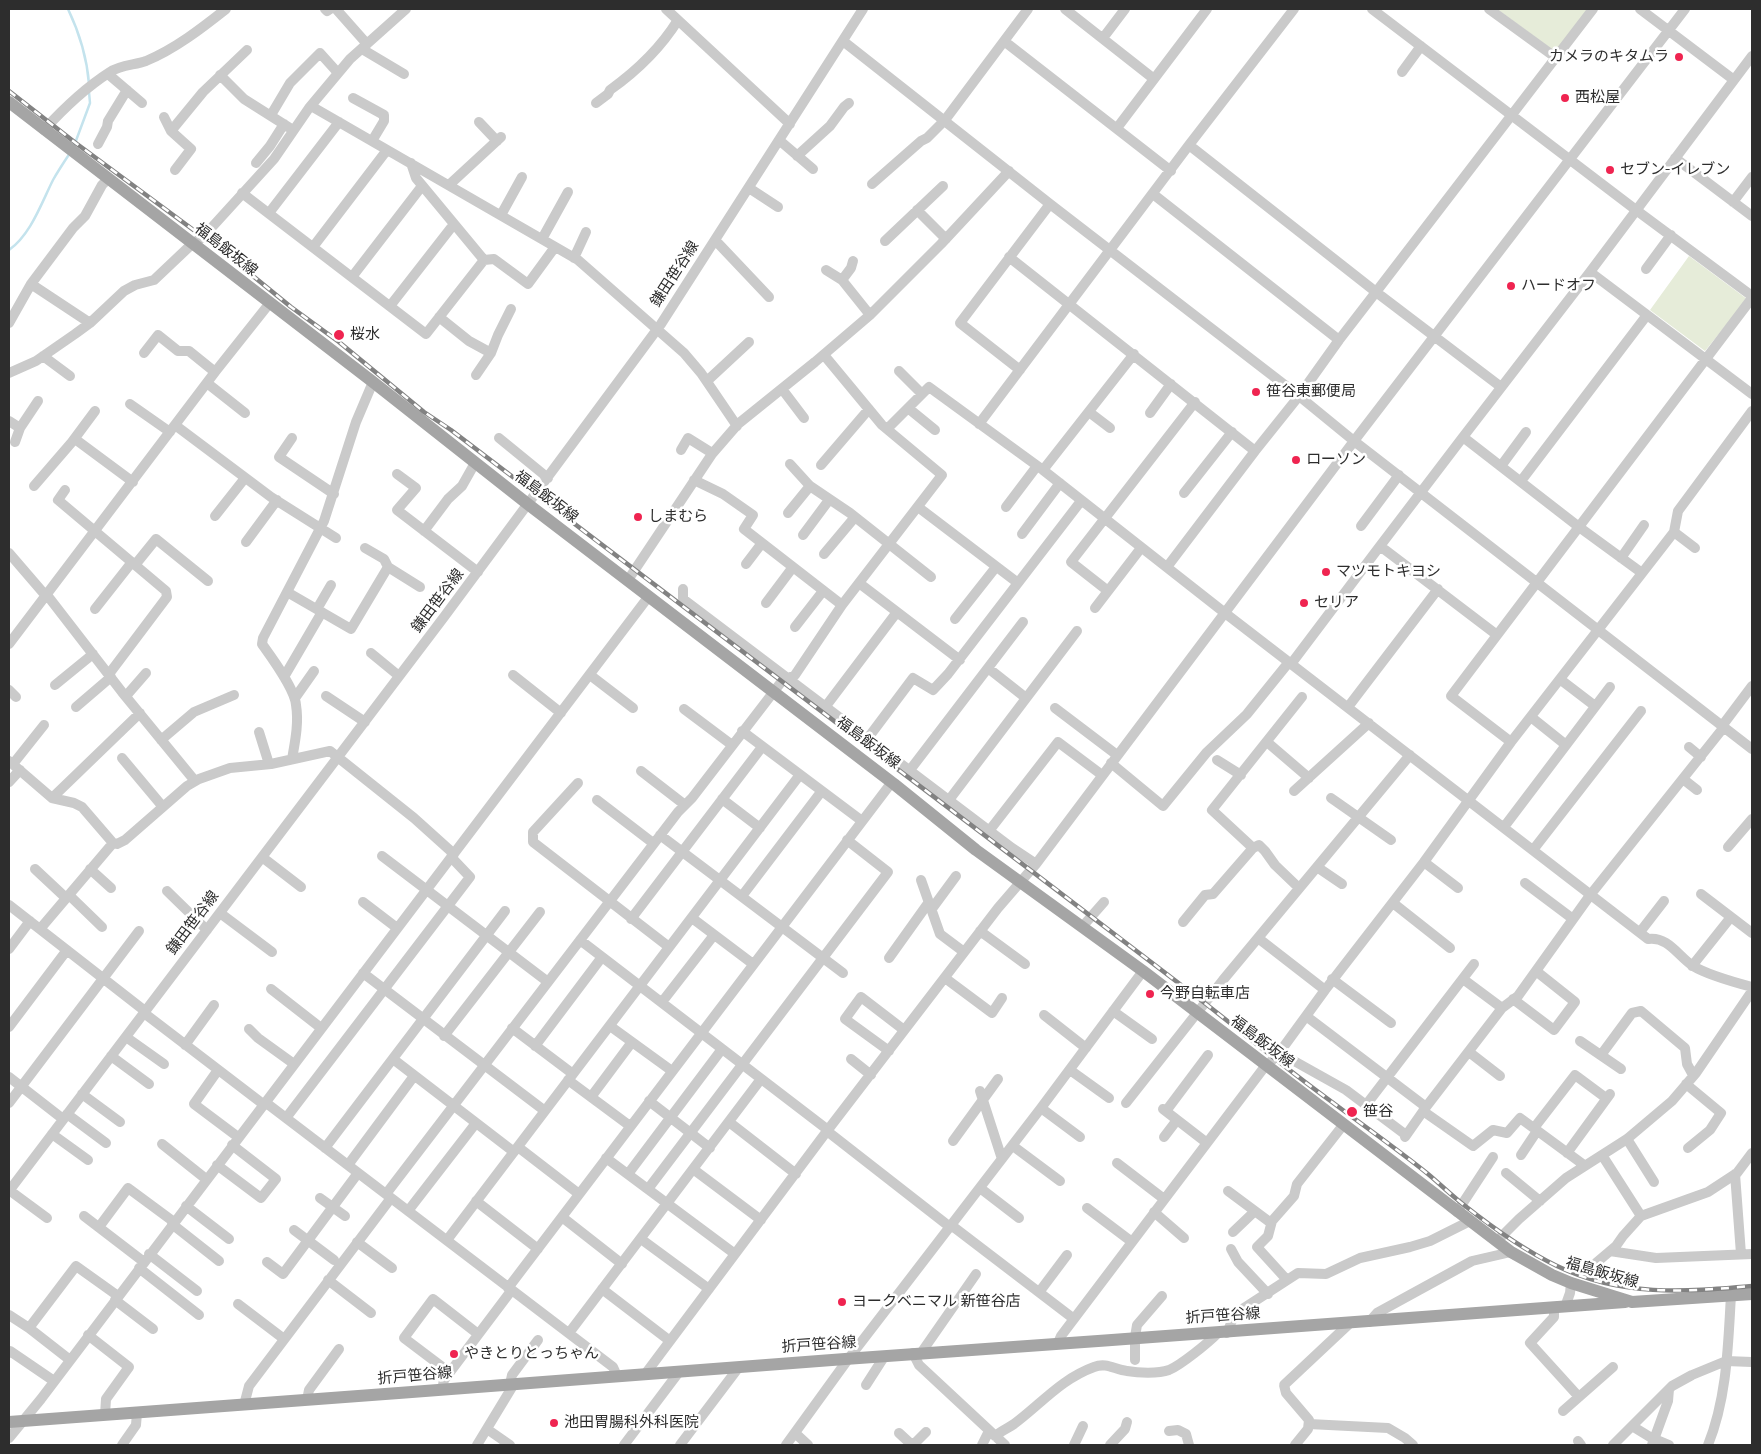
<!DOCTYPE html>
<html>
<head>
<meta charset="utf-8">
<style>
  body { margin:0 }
  #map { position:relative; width:1761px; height:1454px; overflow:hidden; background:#fff; font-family:Karla,sans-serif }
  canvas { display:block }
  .frame { position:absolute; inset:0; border:10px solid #2d2d2d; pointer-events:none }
</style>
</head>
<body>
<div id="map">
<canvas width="1761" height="1454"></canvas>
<div class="frame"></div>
</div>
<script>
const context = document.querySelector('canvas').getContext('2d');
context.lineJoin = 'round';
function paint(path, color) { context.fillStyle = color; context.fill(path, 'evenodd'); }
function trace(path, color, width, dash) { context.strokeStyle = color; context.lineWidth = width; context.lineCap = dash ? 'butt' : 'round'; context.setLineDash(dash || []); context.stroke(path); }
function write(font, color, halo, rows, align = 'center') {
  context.font = font + ' Karla,"Noto Sans JP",sans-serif'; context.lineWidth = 5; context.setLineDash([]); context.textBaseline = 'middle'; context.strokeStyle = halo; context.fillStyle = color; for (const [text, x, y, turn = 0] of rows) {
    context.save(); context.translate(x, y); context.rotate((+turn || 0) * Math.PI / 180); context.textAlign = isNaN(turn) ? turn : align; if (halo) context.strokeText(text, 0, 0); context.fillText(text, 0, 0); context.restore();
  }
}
paint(new Path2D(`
  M1497,9H1591L1557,53Z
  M1689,256L1747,299L1705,351L1650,310Z`), '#e6ecd9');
trace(new Path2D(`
  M68,9C79,32 87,58 89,84
  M74,146L90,103L89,92
  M9,250C31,234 41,204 53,180C58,171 64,162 70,153`), '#c4e3ed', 2.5);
trace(new Path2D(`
  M325,9L327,11L330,9
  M336,9L367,44
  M666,9L790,124
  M1065,9L1154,79
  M1372,9L1636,210L1752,296
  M1489,9L1555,57
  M1640,9L1734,80
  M1103,38L1125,9
  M843,41L1050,204L1299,396L1354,441L1752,749
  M1004,41L1171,171
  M362,49L404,74
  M1402,72L1421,46
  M108,74L142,103
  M220,75L244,99L293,130
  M353,98L384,115V121L372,141
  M596,103L608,94L610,90C638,70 660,49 678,20
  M311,106L578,260L684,353L701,373L737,426
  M271,115L290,83L320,53L338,73
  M164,117L171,131L191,149L175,170
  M479,122L497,141
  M1117,128L1207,9
  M44,130C64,108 85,88 110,72C120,65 135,65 146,61C175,49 202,28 226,9
  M171,131L203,92L247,50
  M779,140L813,169
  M98,144L107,127L108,121L127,90
  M797,156L830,126L844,107L849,103
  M1675,158L1752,216
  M256,163L270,146L284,124
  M411,163L416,178L484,260L494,259L528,284L555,247
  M872,184L921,141L927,138L945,120L1028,9
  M449,185L501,137
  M749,188L778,207
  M242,193L426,334L484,260
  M1153,194L1339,340L1376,292L1189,145
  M1733,202L1752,177
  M917,210L946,239
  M269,213L339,122
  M501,215L522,177
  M542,239L568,192
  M715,240L769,297
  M885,241L943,186
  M313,247L387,150
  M1009,257L1255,451
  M574,258L586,232
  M1646,269L1671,235
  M826,270L842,280L870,315
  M1590,272L1752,394
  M352,277L422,186
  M842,280L851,268L853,261
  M31,284L90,323
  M390,306L454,224
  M439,317L469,341L491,353
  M9,323L31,284L73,228L85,216L102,185L108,179
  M144,353L158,335L178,351H189L215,372
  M43,356L70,376
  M1020,370L960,323L1050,204
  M899,371L922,394
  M9,373L36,361L75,334L90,323L124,291L135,285L154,280L192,244L203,237L274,159L309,108L350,59L406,9
  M476,375L491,353L498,335L511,309
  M707,381L749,342
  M207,383L245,413
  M1501,387L1376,292L1593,9
  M782,389L804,418
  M130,404L170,432
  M908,408L935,430
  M1089,412L1110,428
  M1150,413L1171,384
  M9,421L20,428
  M979,424L1189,145L1294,9
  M175,425L271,497L336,538
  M887,429L929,387L1043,470L1225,613L1648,939C1668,936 1678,956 1693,966C1706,974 1737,983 1752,987
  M292,438L279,457L334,494
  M499,438L548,478
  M75,439L133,482
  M15,442L20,428L38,401
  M681,450L688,438L712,453
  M790,464L810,486L850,513L931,577
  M821,465L869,409
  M1501,466L1526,432
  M1043,470L1134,354
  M397,474L416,488L397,510L478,572
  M694,480L723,494L753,515L744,529L842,605
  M1521,481L1647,315
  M34,486L72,442L95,411
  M65,490L58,500L166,591L167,597L109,674
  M1184,493L1232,432
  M918,507L1018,583
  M1006,507L1037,466
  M788,513L810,486
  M215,516L245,478
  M1361,526L1399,475
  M424,531L448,499L462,486L475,463
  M1674,532L1695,548
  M1022,534L1060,483
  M803,535L829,500
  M246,542L277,500
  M1380,546L1463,437
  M365,548L384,559L388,567
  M9,553L46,596
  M824,554L855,517
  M1621,558L1644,525
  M746,564L762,543
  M135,565L156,539L208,581
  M1167,567L1255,451L1299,396L1339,340
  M1642,573L1579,527L1463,437L1590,272L1752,56
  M628,580L712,454L738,424L815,362L870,315L941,244L1009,171
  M859,583L960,660
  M683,589V599L1012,848L1036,864
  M1108,591L1071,562L1195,402
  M287,592L351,629L388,567L420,587
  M47,595L122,692L195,781
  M766,603L793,567
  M1095,608L1141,548
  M95,609L132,562
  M317,609L331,585
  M955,619L996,567
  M795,627L823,591
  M9,644L215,372L269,304
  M371,653L399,676
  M1291,664L1380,546L1497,635
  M988,668L1026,698
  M513,675L561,713
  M590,675L633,708
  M284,677L322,612
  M1561,680L1595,706
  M55,685L93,654
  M9,690L16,697
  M126,696L146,673
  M326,696L365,722
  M295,698L314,671
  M826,706L897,612
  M76,707L111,677
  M1348,707L1438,589
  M1055,708L1117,755
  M684,709L732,745
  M1531,717L1566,745
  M1722,726L1752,686
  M742,731L862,821
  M259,732L269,764
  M868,738L913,678L933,690L948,674L1081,501
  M161,740L194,712L234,695
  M1267,742L1309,778
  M1511,742L1451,696L1752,298
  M1689,747L1701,757
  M122,758L163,807
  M292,759C295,742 299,723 296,705C295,689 272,658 262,644L263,638L324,521L356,422L373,382
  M1217,760L1241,775
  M9,761L52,798L74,803L82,807L113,843L117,844L125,840L187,786L199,779L230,768L271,764L330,751L414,818L454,854
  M1111,763L1163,806L1207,752L1247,714L1289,662
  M13,764L44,725
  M910,770L1023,622
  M641,771L685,805
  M1683,779L1697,790
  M9,782L20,770
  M578,783L533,832V842L669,947
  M1294,791L1369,723
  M52,798L140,713
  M1331,798L1391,840
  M722,799L760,828
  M597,800L653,843
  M949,800L1077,631
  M1504,827L1610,687
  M989,831L1058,742L1102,775
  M660,835L843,973
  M1728,847L1752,819
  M1253,848L1259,845L1265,851L1275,865L1299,888
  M1533,850L1641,711
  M382,856L548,982
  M262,857L301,887
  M1424,862L1458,888
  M1317,867L1342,884
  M35,869L66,898
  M90,869L111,888
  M921,880L940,934L964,952
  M1525,883L1573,919
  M167,891L207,930
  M1701,894L1752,933
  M69,895L102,927
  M742,896L821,792
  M363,902L397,928
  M1393,903L1450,948
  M9,905L145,1011
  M931,910L956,876
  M220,913L272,952
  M692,918L753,964
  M631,919L762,747
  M1183,922L1205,895L1213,894L1253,848L1212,810L1302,697
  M1082,927L1104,902
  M40,929L113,843
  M980,931L1025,964
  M1640,932L1664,901
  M1258,938L1325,990
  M580,940L828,1130
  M9,949L30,921
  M889,958L929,902
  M1692,966L1731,917
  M363,973L545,1111
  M945,978L992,1013L1002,998
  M1332,979L1391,1023
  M1463,979L1502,1008
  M271,989L321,1028
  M1513,999L1554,1030L1575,1002L1536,971
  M662,1002L714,935
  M1113,1011L1152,1039
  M144,1013L263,1104
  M1044,1015L1086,1048
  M1306,1016L1426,1107
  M610,1026L672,1071
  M9,1027L67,950
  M512,1028L573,1074
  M249,1029L258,1038L294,1064
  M444,1036L540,912
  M126,1037L164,1064
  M1580,1041L1621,1069
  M185,1045L214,1005
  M535,1046L602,957
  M889,1051L845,1019L861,997L904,1030
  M1278,1052L1346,1090L1406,1135
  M1469,1052L1500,1076
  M1601,1055L1632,1013L1641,1011L1685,1048L1687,1064L1693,1075
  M111,1056L149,1084
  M393,1059L514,1152
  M851,1059L871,1075
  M1267,1066L1282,1049L1325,990L1424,862L1511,742L1674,532L1678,511L1752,411
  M218,1070L194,1104L238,1137
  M1070,1070L1109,1098
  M9,1077L63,1119
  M568,1080L630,1126
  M1686,1084L1721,1113L1710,1130L1688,1148
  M980,1091L1002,1159
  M82,1094L120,1122
  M591,1097L632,1042
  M649,1101L710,1148
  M265,1102L613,1367L617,1376
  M9,1103L139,931
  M1126,1103L1223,980L1410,755
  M1366,1105L1474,964
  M1041,1108L1080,1137
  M1163,1109L1207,1143
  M1166,1111L1208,1055
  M1423,1111L1473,1146L1493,1130L1507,1133L1520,1118L1584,1165
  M67,1114L106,1143
  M286,1118L470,877L451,857
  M729,1122L796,1174
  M1534,1128L1575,1075L1606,1098
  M827,1131L950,1227
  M52,1134L88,1160
  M1164,1137L1177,1120
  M1405,1137L1426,1107L1502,1008L1518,996L1591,894L1724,727
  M1627,1139L1654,1182
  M953,1141L998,1079
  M162,1144L206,1179
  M1013,1146L1060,1181
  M518,1147L579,1194
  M325,1148L505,911
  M1567,1153L1610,1094
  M1521,1155L1537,1131
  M1602,1155L1641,1216
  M606,1158L735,1254
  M1117,1163L1164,1199
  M217,1165L261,1198L276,1179L232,1145
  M348,1165L414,1076
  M693,1169L761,1220
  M1506,1173L1540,1201
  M628,1174L722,1049
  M1735,1174L1741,1254
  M980,1188L1019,1218
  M648,1189L888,872L847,840
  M9,1190L47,1218
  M9,1191L444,617L661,324L863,9
  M1228,1191L1271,1223
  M386,1194L678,812L692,798L782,681L795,675L842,605L942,475L882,425L824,355
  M320,1198L345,1216
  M476,1201L538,1249
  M186,1206L229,1239
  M1087,1208L1132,1242
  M408,1211L476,1123
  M1154,1212L1184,1238
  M1457,1212L1493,1157
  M84,1216L144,1262
  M562,1217L622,1264
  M172,1224L219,1261
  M951,1225L1074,1319
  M99,1227L128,1188L174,1222
  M294,1230L334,1260
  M1233,1232L1255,1211
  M641,1239L709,1289
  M447,1240L799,776
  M1497,1241L1519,1219L1566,1178L1627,1139L1672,1101L1696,1073L1752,991
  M357,1242L392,1268
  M1231,1249L1238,1262L1268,1294
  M1610,1251L1656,1258L1752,1254
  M149,1254L197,1291
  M267,1262L283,1274L358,1173
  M139,1268L199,1315
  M1590,1268L1616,1246L1623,1236L1641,1216L1708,1192L1737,1173L1752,1153
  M328,1280L371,1313
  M1287,1280L1257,1247L1268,1236L1272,1221L1294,1196L1297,1184L1344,1124
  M508,1288L892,782
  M602,1289L670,1341
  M1040,1291L1067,1255
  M115,1300L153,1329
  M238,1304L284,1339
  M1565,1307L1570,1293L1571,1283
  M1554,1308V1317L1530,1343L1579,1397
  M9,1315L29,1328
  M1369,1322L1377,1313L1472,1261L1511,1252
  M569,1333L761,1079
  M1227,1333L1233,1318L1241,1310L1298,1273L1326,1274L1360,1258L1410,1247L1430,1241L1470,1221
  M88,1335L129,1367L106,1399L105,1415
  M1058,1343L1061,1336L1266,1065
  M9,1353L10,1351L54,1381
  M913,1353L919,1365L1005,1445
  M921,1353L976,1274
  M70,1360L29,1328L76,1266L118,1296
  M1135,1360V1337L1137,1325L1162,1296
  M449,1372L404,1338L433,1299L478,1334
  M646,1373L827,1131L998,908L1036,864L1354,441L1685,9
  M510,1384L512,1375L538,1340
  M866,1385L884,1357
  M442,1390L444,1380L511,1291
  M307,1400L309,1390L339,1349
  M244,1405L249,1386L391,1198
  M1563,1411L1613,1367
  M1309,1424L1388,1428L1405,1438L1413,1445
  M1632,1426L1650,1437L1669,1445
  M487,1429L510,1445
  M1169,1431L1178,1430L1186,1434L1189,1445
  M795,1433L808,1445
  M899,1433L912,1445
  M995,1436C1001,1431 1008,1428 1014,1424C1041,1404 1061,1379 1094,1367C1107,1362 1115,1370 1127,1371C1138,1373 1158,1374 1169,1370C1181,1365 1208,1343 1218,1333
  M9,1438L41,1399L649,596
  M1578,1441L1581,1445
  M122,1445L136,1425L137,1413
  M477,1445L514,1384
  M624,1445L679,1372
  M680,1445L739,1367
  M786,1445L849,1358L1041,1108L1143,971
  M913,1445L926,1432
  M982,1445L989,1431
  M1074,1445L1083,1426
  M1110,1445L1125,1429L1127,1422
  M1295,1445L1308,1429L1309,1420L1286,1393L1284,1385L1349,1324
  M1613,1445L1672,1386L1692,1375L1726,1361L1752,1362
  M1652,1445L1668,1401L1669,1389
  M1708,1445C1727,1398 1728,1346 1731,1295`), '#cacaca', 10);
trace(new Path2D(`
  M9,102L373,382L529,505L894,784L976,850L1143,971L1511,1252L1552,1275L1571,1283L1632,1302L1752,1294
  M9,1422C288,1403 566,1379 845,1359C1105,1340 1365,1323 1625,1302`), '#a5a5a5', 12);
const rail = new Path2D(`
  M9,91L77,144L226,254L291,307L339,342L424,412L451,430C703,622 955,812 1206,1004C1248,1037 1289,1071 1332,1102C1364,1126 1397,1149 1428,1174C1440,1184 1451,1195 1464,1205C1493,1228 1524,1250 1557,1266C1621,1297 1684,1292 1752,1286`);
trace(rail, '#828282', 4.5);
trace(rail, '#fff', 2.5, [8]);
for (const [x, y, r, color] of [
  [1679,57,5,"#ef2450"],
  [1565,98,5,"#ef2450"],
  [1610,170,5,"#ef2450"],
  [1511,286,5,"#ef2450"],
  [339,335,6,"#ef2450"],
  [1256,392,5,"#ef2450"],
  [1296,460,5,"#ef2450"],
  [638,517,5,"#ef2450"],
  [1326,572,5,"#ef2450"],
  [1304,603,5,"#ef2450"],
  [1150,994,5,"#ef2450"],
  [1352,1112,6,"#ef2450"],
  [842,1302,5,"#ef2450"],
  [454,1354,5,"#ef2450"],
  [554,1423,5,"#ef2450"]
]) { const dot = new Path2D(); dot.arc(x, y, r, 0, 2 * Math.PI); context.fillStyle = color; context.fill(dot); trace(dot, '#fff', 2); }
write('15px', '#2d2d2d', '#fff', [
  ["カメラのキタムラ",1669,57,"right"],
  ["西松屋",1575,98],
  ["セブン-イレブン",1620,170],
  ["ハードオフ",1521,286],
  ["桜水",350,335],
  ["笹谷東郵便局",1266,392],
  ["ローソン",1306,460],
  ["しまむら",648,517],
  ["マツモトキヨシ",1336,572],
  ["セリア",1314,603],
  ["今野自転車店",1160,994],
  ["笹谷",1363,1112],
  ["ヨークベニマル 新笹谷店",852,1302],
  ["やきとりとっちゃん",464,1354],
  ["池田胃腸科外科医院",564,1423]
], 'left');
write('15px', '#2d2d2d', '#fff', [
  ["福島飯坂線",226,250,38],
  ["鎌田笹谷線",675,274,-57],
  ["福島飯坂線",546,497,37],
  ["鎌田笹谷線",438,601,-53],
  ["福島飯坂線",868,743,37],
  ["鎌田笹谷線",193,923,-53],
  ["福島飯坂線",1262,1042,37],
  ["福島飯坂線",1602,1273,16],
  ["折戸笹谷線",1223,1316,-4],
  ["折戸笹谷線",819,1345,-4],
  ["折戸笹谷線",415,1376,-5]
]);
</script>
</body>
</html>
